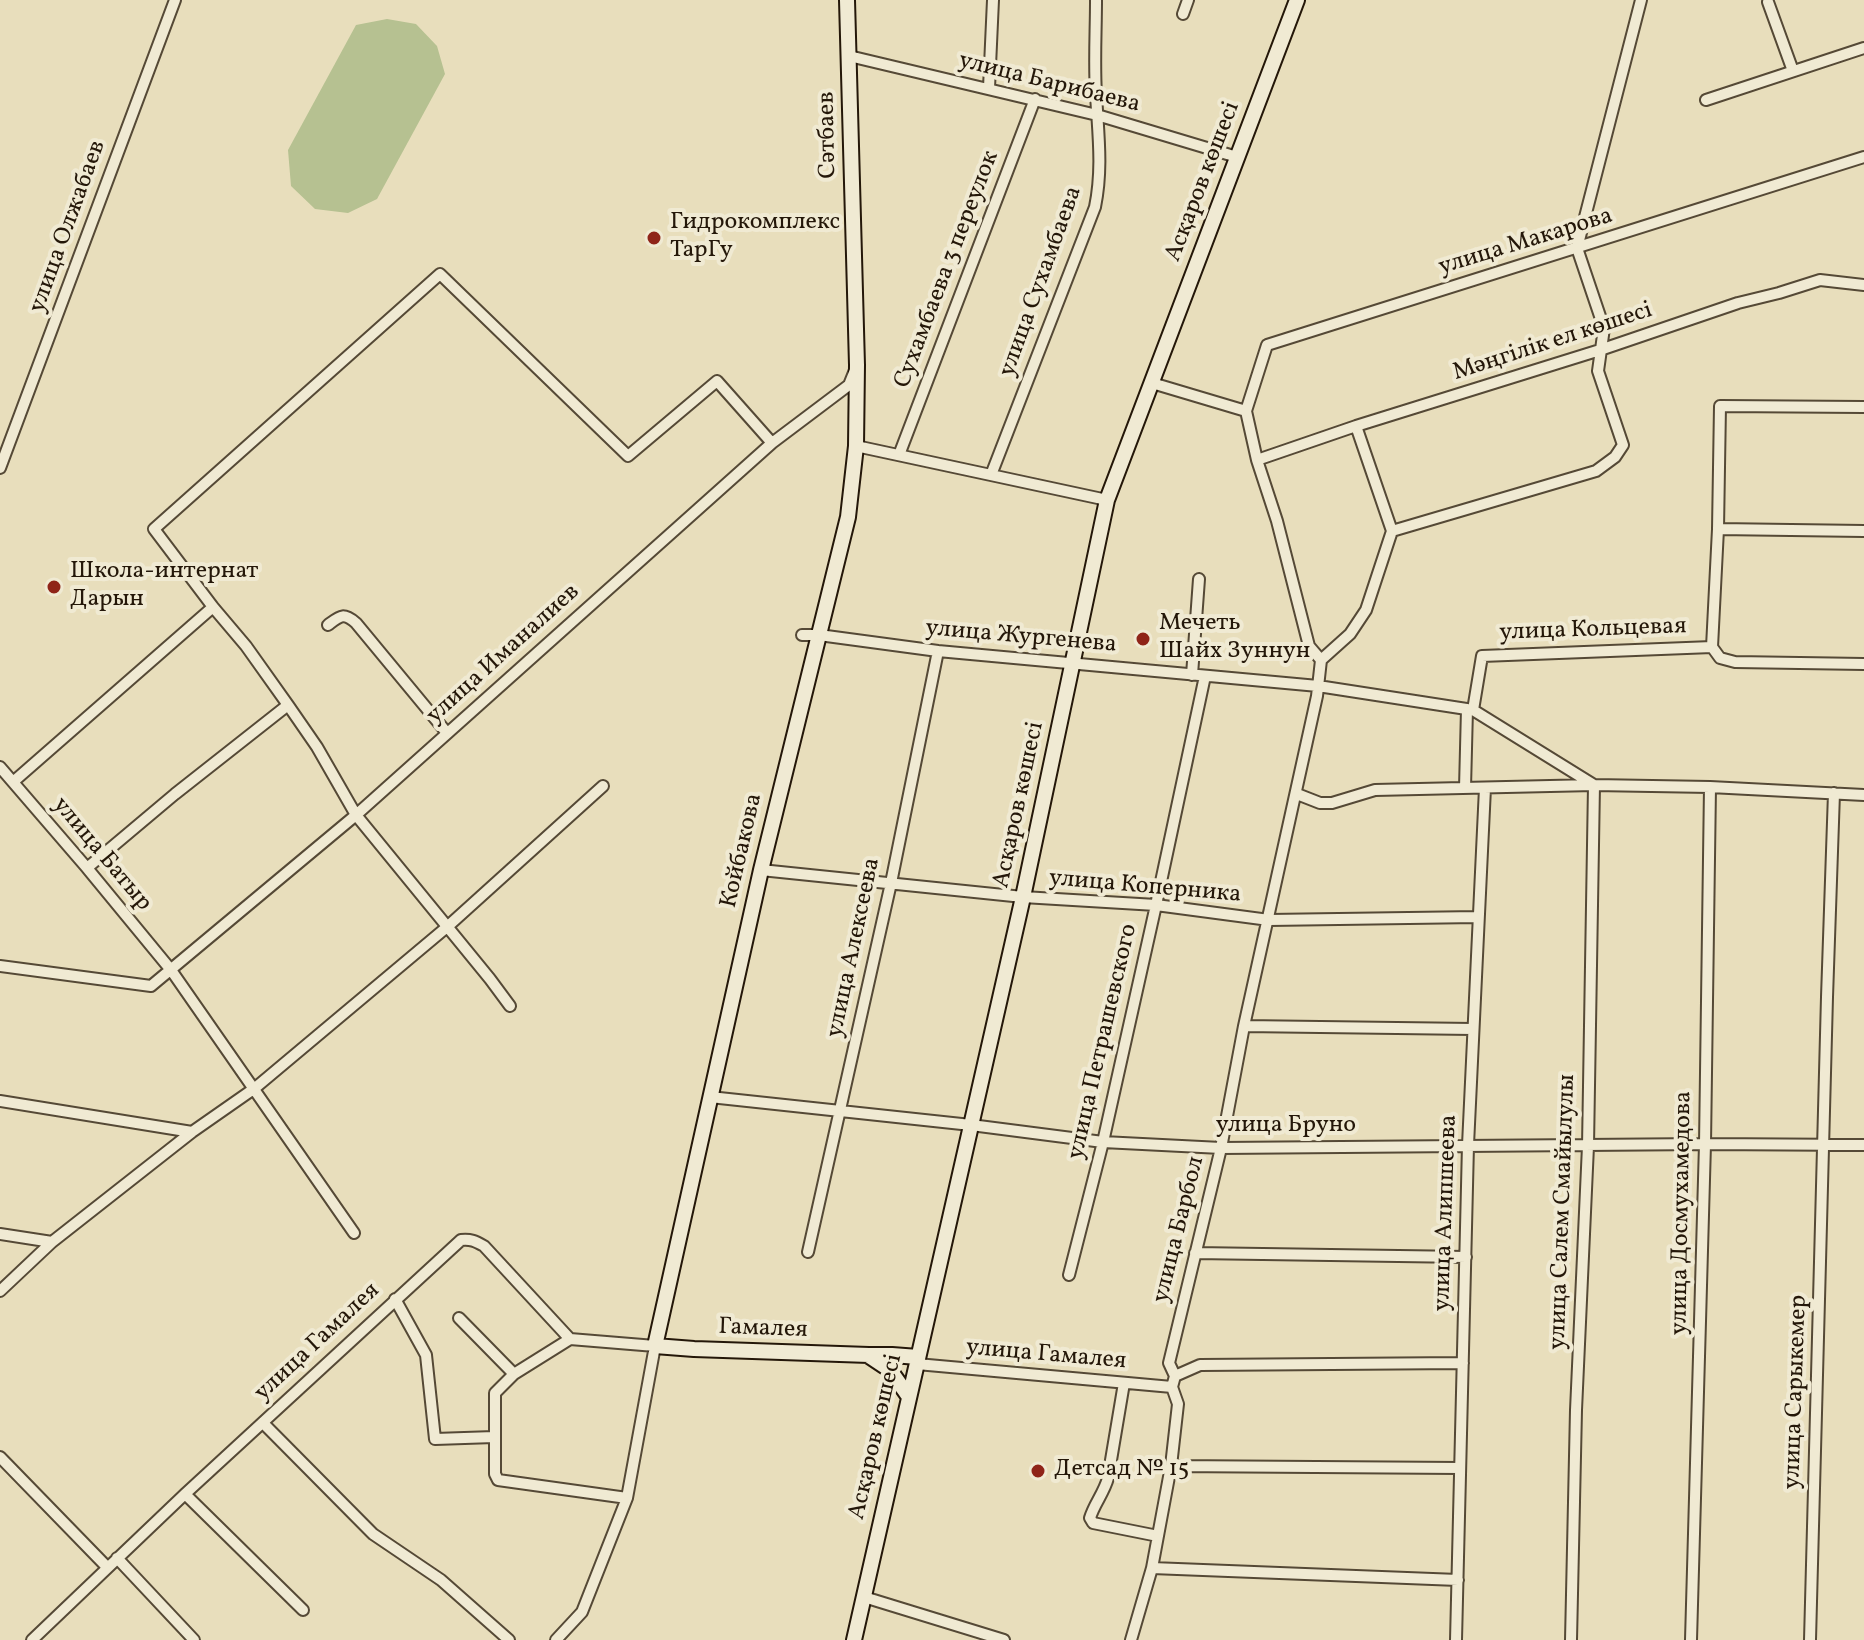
<!DOCTYPE html>
<html>
<head>
<meta charset="utf-8">
<style>
  body { margin:0 }
  canvas { display:block; background:#e8debc }
</style>
</head>
<body>
<canvas width="1864" height="1640"></canvas>
<script>
const context = document.querySelector('canvas').getContext('2d');
context.lineJoin = 'round';
function paint(path, color) { context.fillStyle = color; context.fill(path, 'evenodd'); }
function trace(path, color, width, dash) { context.strokeStyle = color; context.lineWidth = width; context.lineCap = dash ? 'butt' : 'round'; context.setLineDash(dash || []); context.stroke(path); }
function write(font, color, halo, rows, align = 'center') {
  context.font = font + ' Vollkorn,serif'; context.lineWidth = 8; context.setLineDash([]); context.textBaseline = 'middle'; context.strokeStyle = halo; context.fillStyle = color; for (const [text, x, y, turn = 0] of rows) {
    context.save(); context.translate(x, y); context.rotate((+turn || 0) * Math.PI / 180); context.textAlign = isNaN(turn) ? turn : align; if (halo) context.strokeText(text, 0, 0); context.fillText(text, 0, 0); context.restore();
  }
}
paint(new Path2D(`
  M387,19L416,24L437,46L445,74L377,199L348,213L315,209L291,186L288,150L356,25Z`), '#b6c191');
const street = new Path2D(`
  M1768,2L1793,71
  M1183,14L1188,0
  M849,56L1097,115L1237,157
  M989,88L993,0
  M1706,100L1864,48
  M1246,411L1267,345L1864,157
  M856,446L1107,500
  M899,455L1035,99
  M1257,460L1356,426L1600,350L1738,303L1779,293L1820,280L1864,285
  M0,468L175,0
  M991,475L1095,207C1103,168 1098,133 1096,94C1094,63 1096,31 1096,0
  M1718,529L1864,531
  M1392,531L1596,471L1615,457L1623,445L1598,371L1604,328L1577,248L1641,0
  M328,625C340,616 343,612 356,623L447,733
  M802,635H819L938,651L1318,686L1473,710L1594,785L1588,1146L1576,1410L1571,1640
  M1712,647L1720,658L1735,662L1864,664
  M1321,660L1350,634L1366,610L1392,531L1356,426
  M1192,675L1199,579
  M1473,710L1482,656L1712,647L1718,529L1720,406L1864,407
  M0,767L87,868L171,970L354,1233
  M13,782L213,607
  M1465,788L1467,709
  M1297,794L1320,803H1332L1375,790L1594,785L1710,787L1864,795
  M87,868L175,794L288,705
  M761,870L1023,897L1156,905L1269,920L1478,917
  M0,966L151,986L356,815L772,443L849,385L855,370
  M510,1006L490,979L356,815L317,747L288,705L246,646L213,607L154,529L440,274L628,456L717,381L772,443
  M1244,1026L1473,1029
  M710,1097L971,1125L1103,1142L1221,1148L1705,1144L1864,1145
  M0,1101L192,1132
  M0,1234L52,1242
  M808,1252L891,883L938,651
  M1195,1253L1466,1257
  M1069,1275L1103,1142L1156,905L1205,676
  M0,1291L52,1242L192,1132L255,1088L447,927L603,786
  M395,1299L426,1355L435,1439L494,1437
  M459,1318L514,1374
  M570,1339L514,1374L495,1393V1474L498,1480L627,1498
  M917,1364L1172,1387
  M1175,1376L1200,1365L1463,1363
  M1124,1383L1108,1478C1104,1493 1094,1504 1090,1518L1093,1523L1158,1536
  M263,1423L373,1534L441,1580L509,1640
  M0,1457L107,1567
  M1171,1466L1460,1468
  M185,1494L303,1610
  M117,1558L194,1640
  M1152,1568L1458,1580
  M864,1597L1004,1640
  M32,1640L185,1494L461,1240C471,1239 475,1241 484,1246L570,1339L655,1346L627,1498L582,1612L556,1640
  M1131,1640L1152,1568L1171,1466L1178,1404L1172,1387L1175,1376L1169,1363L1221,1148L1244,1026L1317,696L1321,660L1309,646L1277,521L1257,460L1246,411L1152,383
  M1456,1640L1468,1145L1485,788
  M1691,1640L1705,1144L1710,787
  M1810,1640L1827,997L1834,793`);
const secondary = new Path2D(`
  M847,0L857,365L856,446L848,517L761,870L655,1346L694,1349L869,1355H892L918,1357
  M869,1356L890,1370L909,1397
  M854,1640L1023,897L1107,500L1297,0`);
trace(street, '#554936', 14);
trace(secondary, '#241709', 18);
trace(street, '#f0ead3', 10);
trace(secondary, '#f0ead3', 14);
for (const [x, y, r, color] of [
  [654,238,8,"#8f2418"],
  [54,587,8,"#8f2418"],
  [1143,639,8,"#8f2418"],
  [1038,1471,8,"#8f2418"]
]) { const dot = new Path2D(); dot.arc(x, y, r, 0, 2 * Math.PI); context.fillStyle = color; context.fill(dot); trace(dot, '#f0ead3', 3); }
write('24px', '#241709', '#f0ead3', [
  ["улица Барибаева",1049,84,14],
  ["Сәтбаев",829,135,-91],
  ["Асқаров көшесі",1204,182,-69],
  ["улица Олжабаев",69,227,-70],
  ["улица Макарова",1526,243,-17],
  ["Сухамбаева 3 переулок",948,270,-69],
  ["улица Сухамбаева",1042,282,-70],
  ["Мәңгілік ел көшесі",1553,343,-18],
  ["улица Кольцевая",1593,631,-2],
  ["улица Жургенева",1021,638,5],
  ["улица Иманалиев",504,655,-42],
  ["Асқаров көшесі",1020,805,-78],
  ["Койбакова",743,851,-77],
  ["улица Батыр",101,855,50],
  ["улица Коперника",1145,888,5],
  ["улица Алексеева",855,948,-78],
  ["улица Петрашевского",1104,1042,-77],
  ["улица Бруно",1286,1127],
  ["улица Салем Смайылулы",1564,1212,-88],
  ["улица Алипшеева",1447,1213,-88],
  ["улица Досмухамедова",1683,1213,-89],
  ["улица Барбол",1180,1230,-76],
  ["Гамалея",763,1330,2],
  ["улица Гамалея",318,1343,-43],
  ["улица Гамалея",1046,1356,5],
  ["улица Сарыкемер",1797,1392,-88],
  ["Асқаров көшесі",877,1437,-77]
]);
write('24px', '#241709', '#f0ead3', [
  ["Гидрокомплекс",670,224],
  ["ТарГу",670,252],
  ["Школа-интернат",70,573],
  ["Дарын",70,601],
  ["Мечеть",1159,625],
  ["Шайх Зуннун",1159,653],
  ["Детсад № 15",1054,1471]
], 'left');
</script>
</body>
</html>
